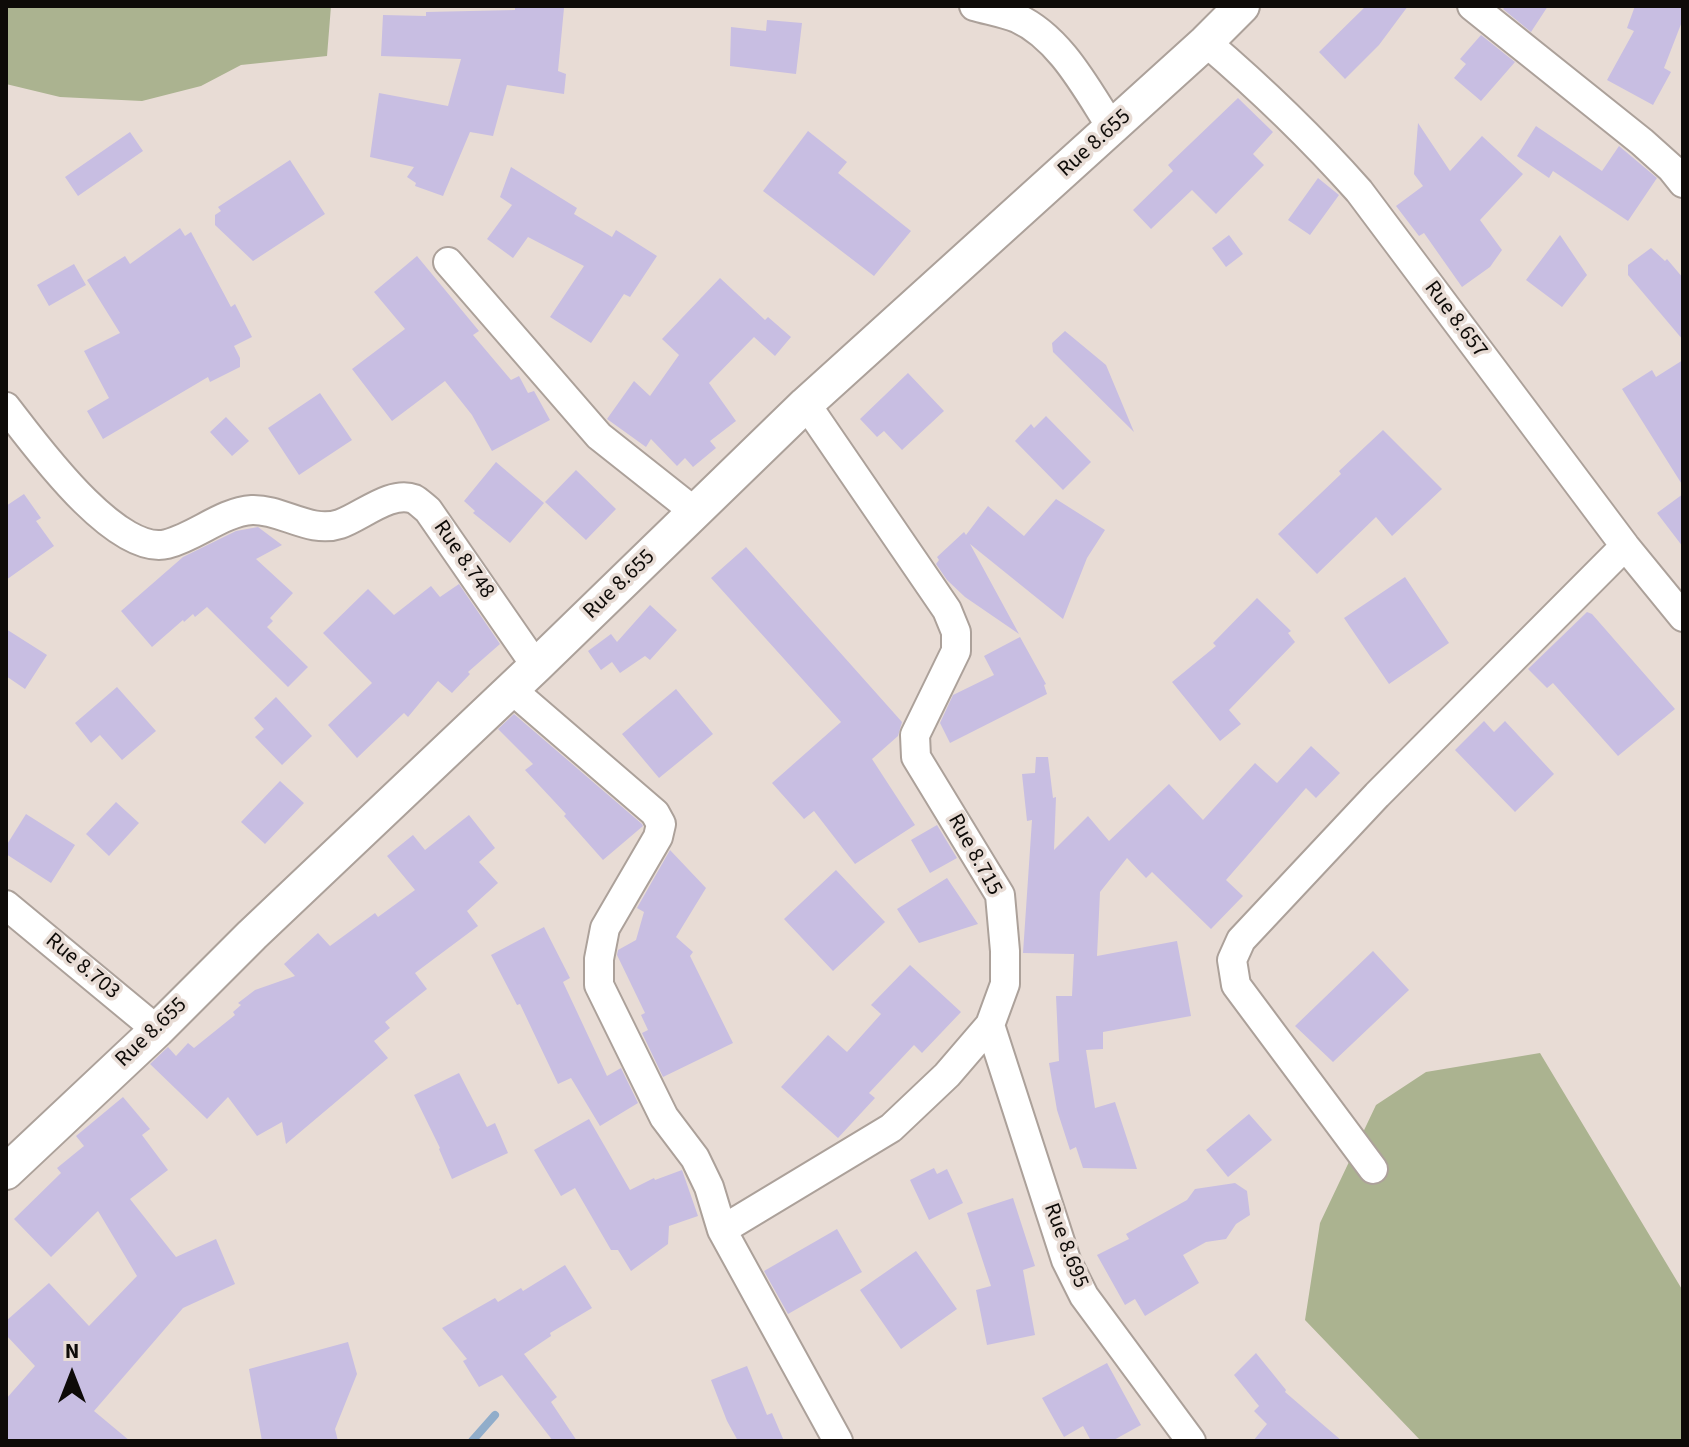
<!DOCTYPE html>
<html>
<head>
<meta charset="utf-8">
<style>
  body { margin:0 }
  #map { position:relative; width:1689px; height:1447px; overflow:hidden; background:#e8dcd5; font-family:"Source Sans 3",sans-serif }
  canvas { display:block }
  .frame { position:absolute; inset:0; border:8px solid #0e0b08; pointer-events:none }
  .north { position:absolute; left:32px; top:1335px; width:80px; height:80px; -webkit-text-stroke:6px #e8dcd5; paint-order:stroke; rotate:0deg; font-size:22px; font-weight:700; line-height:32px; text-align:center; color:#0e0b08 }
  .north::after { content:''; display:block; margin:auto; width:28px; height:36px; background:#0e0b08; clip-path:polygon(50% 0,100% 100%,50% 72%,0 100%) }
</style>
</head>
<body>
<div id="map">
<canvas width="1689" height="1447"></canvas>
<div class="frame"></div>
<div class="north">N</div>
</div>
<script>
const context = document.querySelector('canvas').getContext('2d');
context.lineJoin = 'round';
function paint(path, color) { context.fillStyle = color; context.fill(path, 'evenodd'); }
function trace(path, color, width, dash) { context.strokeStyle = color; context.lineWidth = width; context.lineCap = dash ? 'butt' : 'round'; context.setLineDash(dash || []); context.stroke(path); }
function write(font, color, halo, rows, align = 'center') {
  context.font = font + ' "Source Sans 3",sans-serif'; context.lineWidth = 7; context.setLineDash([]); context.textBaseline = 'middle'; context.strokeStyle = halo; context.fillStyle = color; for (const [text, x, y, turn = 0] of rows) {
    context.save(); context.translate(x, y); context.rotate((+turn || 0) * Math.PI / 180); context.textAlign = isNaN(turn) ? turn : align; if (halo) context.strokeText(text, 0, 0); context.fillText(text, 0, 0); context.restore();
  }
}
paint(new Path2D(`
  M6,6H331L327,56L241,65L201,86L142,101L60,97L6,84Z
  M1540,1053L1683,1291V1441H1421L1305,1320L1320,1223L1376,1105L1426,1072Z`), '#abb390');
trace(new Path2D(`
  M472,1441L495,1415`), '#91adca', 8);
paint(new Path2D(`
  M515,6L564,8L558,71L566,74L564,94L507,85L493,136L470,132L443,196L415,186L416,183L407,177L414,167L370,157L379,93L448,106L461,59L381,56L383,15L426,16V12L515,10Z
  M1366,6H1408L1379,45L1345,79L1319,52Z
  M1506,6H1548L1531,32L1503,9Z
  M1635,6H1683V19L1664,68L1671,72L1653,105L1607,80L1634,31L1627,28Z
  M767,20L802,23L796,74L730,66L731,27L766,31Z
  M1481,35L1515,62L1481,101L1454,78L1466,64L1460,59Z
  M1238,98L1273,132L1253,154L1264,165L1216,214L1192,190L1151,229L1133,210L1173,171L1168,165Z
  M1418,123L1450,171L1482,136L1523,174L1480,220L1502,250L1490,267L1462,287L1424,233L1419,236L1396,206L1423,186L1414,174Z
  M1536,126L1602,171L1619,146L1657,178L1628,221L1553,171L1549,178L1517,156Z
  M808,131L847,162L838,173L911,231L874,276L763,191Z
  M130,132L143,151L78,196L65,177Z
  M290,160L325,214L253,261L215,225V215L221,211L218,207Z
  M511,167L577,208L574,214L612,237L616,230L657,256L630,297L624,294L591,343L550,317L584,266L528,237L513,258L487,239L512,205L500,197Z
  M1318,178L1339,195L1310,235L1288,220Z
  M180,228L185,236L191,232L231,307L235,304L252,337L234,346L240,358V367L210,382L208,377L103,439L87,411L109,398L84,351L120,333L87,280L125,256L130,264Z
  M1229,235L1243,254L1226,267L1212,248Z
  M1560,235L1587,275L1562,307L1526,280Z
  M1651,248L1665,261L1667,259L1683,278V340L1628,275V265Z
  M417,256L479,331L473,335L511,380L519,376L528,393L534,391L550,420L492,451L472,415L445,381L392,421L352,369L405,329L374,292Z
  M74,264L86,285L49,306L37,285Z
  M720,278L765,320L768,317L791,337L775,356L754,337L709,383L736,421L710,441L716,448L693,467L685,458L677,466L651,439L646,447L607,419L634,381L650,396L679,355L662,339Z
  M1065,331L1106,365L1134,432L1053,352L1052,343Z
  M1683,360V486L1622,389L1652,370L1656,377Z
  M908,373L944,411L902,450L884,431L877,437L860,419Z
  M320,393L352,440L299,475L268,428Z
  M1046,416L1091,462L1063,490L1015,441L1031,424L1034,428Z
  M226,417L249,441L232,456L210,432Z
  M1383,430L1442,489L1392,536L1376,517L1317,574L1278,534L1341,474L1339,471Z
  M496,462L544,503L510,543L473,513L475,511L464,501Z
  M576,470L616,509L586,540L545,502Z
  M24,494L41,518L36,521L54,546L6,580V506Z
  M1683,494V547L1657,513Z
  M1056,499L1105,530L1087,558L1063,619L970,544L1019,634L965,597L947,580L936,564L939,560L937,557L964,532L966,535L988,506L1024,536Z
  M258,527L282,545L256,559L293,593L270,618L273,621L267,627L308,667L288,687L207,607L195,617L193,614L184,622L183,620L152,647L121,611L183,557L236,531Z
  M746,547L902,722L898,736L872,759L915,825L855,864L814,811L804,819L772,783L841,722L711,578Z
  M1405,577L1449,643L1389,684L1344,618Z
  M459,584L500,644L468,672L470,674L452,693L438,681L408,717L404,713L357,758L328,725L372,683L323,633L368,589L394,615L431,586L440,597Z
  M1257,598L1291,631L1288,633L1295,642L1229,710L1241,724L1220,741L1172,682L1216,646L1213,643Z
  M650,605L677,630L650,660L645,656L620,673L612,662L601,670L588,651L611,634L617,642Z
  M1587,612L1592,614L1675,709L1618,756L1553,683L1547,688L1528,669Z
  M6,629L47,655L25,689L6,676Z
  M1020,637L1046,684L1044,685L1047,694L950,743L940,723L953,695L994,675L984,656Z
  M117,687L156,731L122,760L100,735L91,743L75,723Z
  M676,689L713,734L659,778L622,734Z
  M276,697L312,736L282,765L255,737L264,729L254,718Z
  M514,714L642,824L643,826L603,860L564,816L566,814L525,770L533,764L498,729Z
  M1484,721L1494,732L1505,721L1554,774L1515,812L1455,750Z
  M1311,746L1340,773L1316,798L1306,788L1226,880L1243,896L1211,929L1152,872L1146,878L1127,858L1100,892L1097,956L1177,941L1191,1016L1103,1032V1049L1086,1050L1095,1108L1115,1102L1137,1169L1083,1168L1076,1147L1070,1150L1057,1110L1049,1063L1059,1061L1056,996H1072L1074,954L1023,953L1032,820L1027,821L1022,774L1035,773L1036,757H1048L1053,798L1056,797L1054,850L1088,816L1109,841L1169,784L1203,820L1255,763L1277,783Z
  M280,781L304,803L265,844L241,822Z
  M116,802L139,823L109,856L86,834Z
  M26,814L75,845L51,883L6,854V846Z
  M469,815L495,848L479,862L498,883L467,911L478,926L415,973L427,989L385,1022L390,1028L374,1041L388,1058L286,1144L282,1122L257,1136L228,1097L207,1119L150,1064L168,1047L176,1056L188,1043L194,1048L235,1015L233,1012L241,1005L238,1003L255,990L295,976L284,964L318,933L330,946L375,913L378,917L415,890L387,856L413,835L425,850Z
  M937,825L957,858L930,873L911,840Z
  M670,850L706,888L676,937L693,952L690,956L733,1043L663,1077L642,1033L648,1030L641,1015L645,1013L617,955L618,950L636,940L644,912L637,908Z
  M836,870L885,922L833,971L784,919Z
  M947,878L978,924L919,943L897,909Z
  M544,927L570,978L563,982L607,1076L621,1068L638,1103L600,1126L571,1078L558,1084L520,1004L517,1005L491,955Z
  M1373,951L1409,990L1333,1062L1295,1026Z
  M910,965L961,1012L922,1053L914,1045L869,1093L875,1098L838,1138L781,1087L828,1035L847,1052L881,1014L871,1005Z
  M459,1073L487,1127L495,1123L508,1153L452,1179L439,1149L440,1148L414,1095Z
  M123,1097L150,1129L142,1135L168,1170L130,1199L176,1257L216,1239L235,1284L183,1308L94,1411L130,1441H6V1399L35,1366L6,1335V1321L49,1283L89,1326L137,1276L98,1211L51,1257L14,1219L61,1173L57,1168L84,1146L76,1136Z
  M1249,1114L1272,1140L1228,1177L1206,1150Z
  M589,1119L630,1190L654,1178L655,1180L682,1170L698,1216L669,1226L668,1244L631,1271L618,1250H611L575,1188L561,1196L534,1150Z
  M934,1168L937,1174L947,1169L963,1203L929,1220L910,1180Z
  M1235,1183L1247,1191L1250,1215L1236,1224L1226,1239L1206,1242L1183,1255L1199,1283L1145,1316L1135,1299L1125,1305L1097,1255L1129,1239L1126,1234L1187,1200L1195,1189Z
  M1013,1198L1035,1266L1023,1270L1035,1335L987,1345L976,1290L991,1286L967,1213Z
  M837,1229L862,1272L788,1314L764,1271Z
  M916,1251L957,1309L901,1349L860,1290Z
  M565,1265L592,1308L550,1333L551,1336L524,1354L557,1397L551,1402L577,1441H553L502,1375L479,1387L463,1361L467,1359L442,1328L495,1298L498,1302L521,1288L523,1291Z
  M348,1342L357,1374L335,1429L338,1441H262L249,1369Z
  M1256,1353L1286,1390L1285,1392L1342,1441H1253L1267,1424L1254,1411L1259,1406L1234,1375Z
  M1107,1363L1141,1425L1112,1441H1091L1083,1426L1064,1437L1042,1398Z
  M747,1366L767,1415L772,1413L784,1441H738L727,1421L711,1380Z`), '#c8bee2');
const minor = new Path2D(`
  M974,6C988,10 1004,13 1017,18C1061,38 1087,90 1112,128
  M1472,6L1642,142L1671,168L1683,183
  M1206,42C1261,89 1311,137 1359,191L1625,546L1683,617
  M448,262L599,436L695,512
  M806,404L947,610L956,632V651L915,735L916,757L1000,895L1005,951V984L990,1025L947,1075L891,1128L722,1230L838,1441
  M6,407C34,443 116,557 167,544C197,536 222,512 252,510C282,509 310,534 340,524C361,517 391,490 414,499C418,501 424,507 428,510L536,666
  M511,689L655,813L661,824L658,837L605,928L599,959V985L664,1117L695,1158L709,1187L722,1230
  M6,905L157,1030
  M990,1025L1066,1260L1084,1296L1191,1441
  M1373,1169L1236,985L1232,960L1241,940L1377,795L1625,546`);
const tertiary = new Path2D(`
  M6,1172L157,1030L252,935L536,666L806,404L1206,42L1242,6`);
trace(minor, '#aca19a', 32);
trace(tertiary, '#aca19a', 38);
trace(minor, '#fff', 28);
trace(tertiary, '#fff', 34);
write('22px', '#0e0b08', '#e8dcd5', [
  ["Rue 8.655",1095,144,-42],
  ["Rue 8.657",1455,320,53],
  ["Rue 8.748",463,560,55],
  ["Rue 8.655",620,585,-44],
  ["Rue 8.715",974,855,61],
  ["Rue 8.703",82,967,40],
  ["Rue 8.655",152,1033,-44],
  ["Rue 8.695",1065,1246,69]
]);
</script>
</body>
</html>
